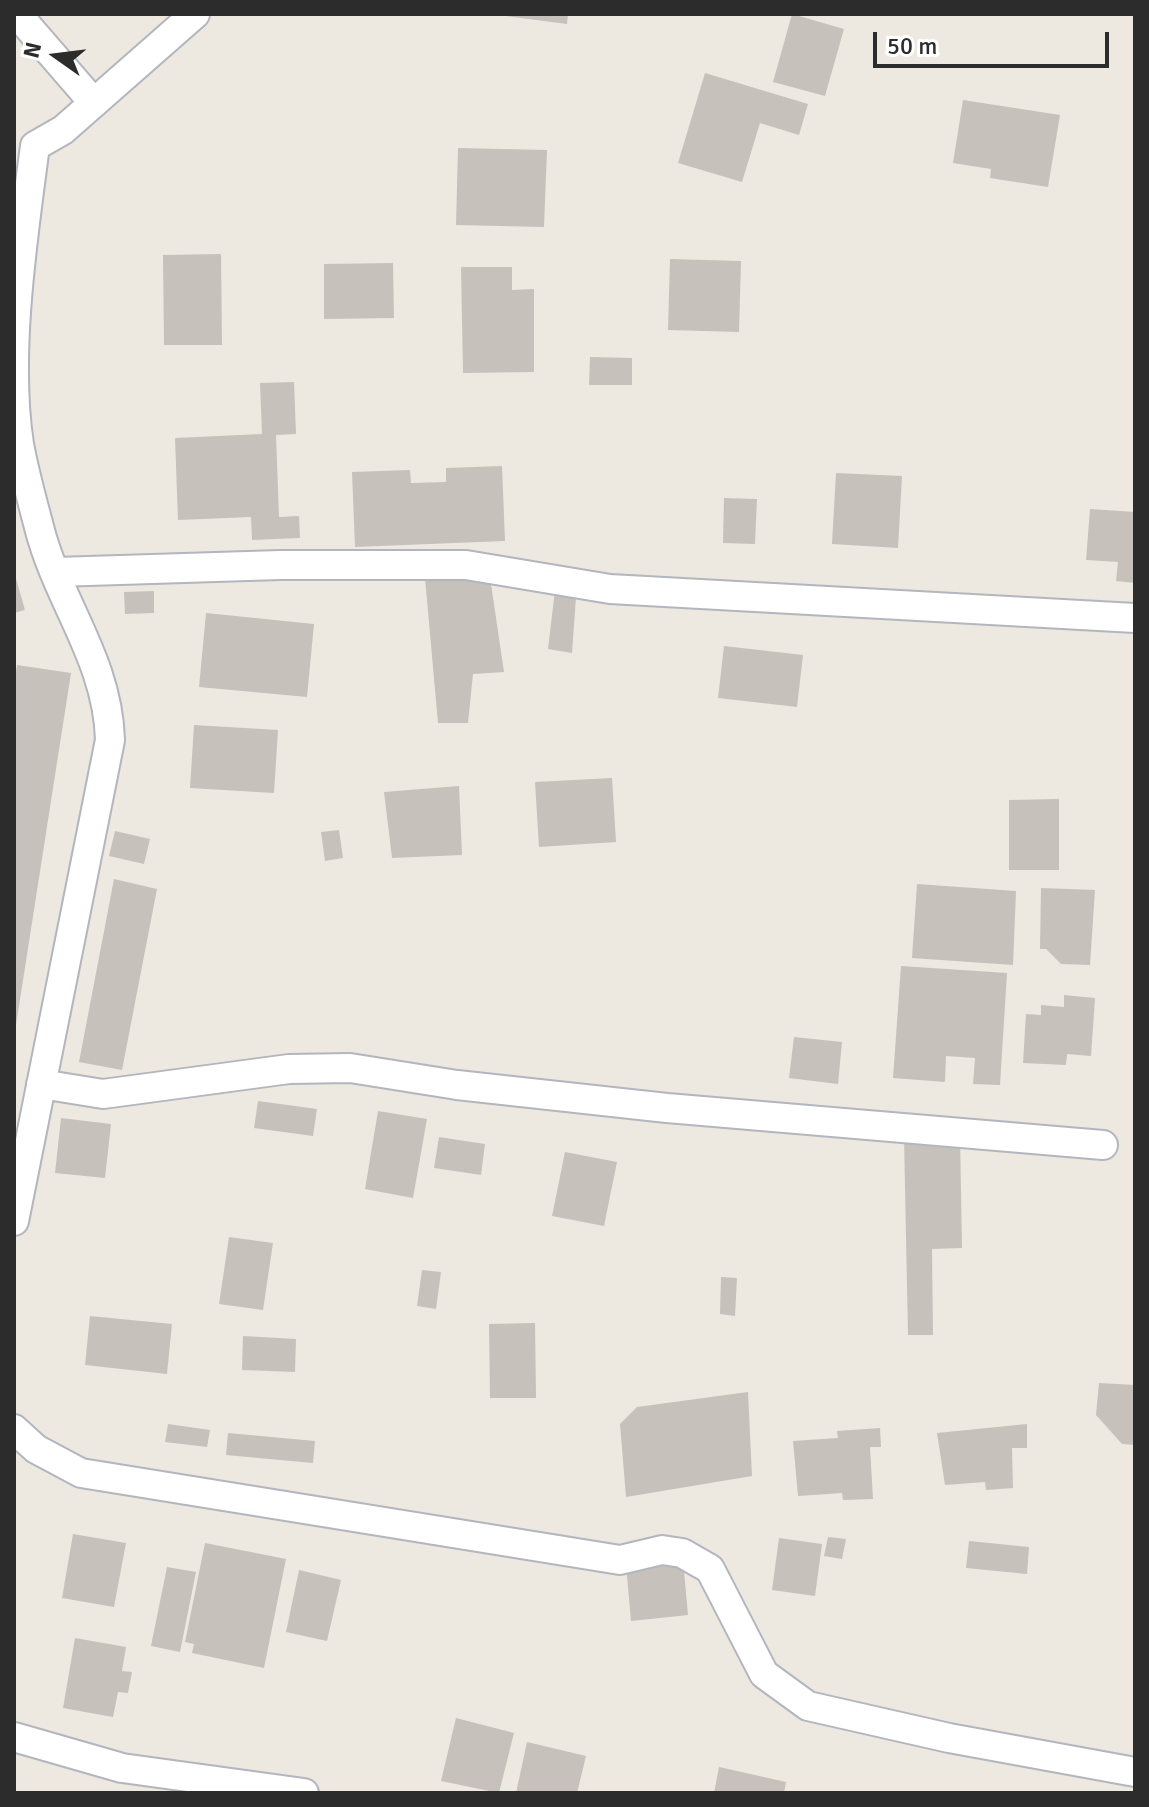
<!DOCTYPE html>
<html>
<head>
<meta charset="utf-8">
<style>
  body { margin:0 }
  #map { position:relative; width:1149px; height:1807px; overflow:hidden; background:#ede8e0; font-family:Signika,sans-serif }
  canvas { display:block }
  .frame { position:absolute; inset:0; border:16px solid #2c2c2c; pointer-events:none }
  .north { position:absolute; left:16px; top:16px; width:80px; height:80px; -webkit-text-stroke:6px #fff; paint-order:stroke; rotate:284deg; font-size:22px; font-weight:700; line-height:32px; text-align:center; color:#2c2c2c }
  .north::after { content:''; display:block; margin:auto; width:28px; height:36px; background:#2c2c2c; clip-path:polygon(50% 0,100% 100%,50% 72%,0 100%) }
  .scale { position:absolute; left:873px; top:32px; width:236px; height:36px; box-sizing:border-box; border:4px solid #2c2c2c; border-top:0; padding-left:10px; font-size:24px; line-height:28px; white-space:nowrap; color:#2c2c2c; -webkit-text-stroke:6px #fff; paint-order:stroke }
</style>
</head>
<body>
<div id="map">
<canvas width="1149" height="1807"></canvas>
<div class="frame"></div>
<div class="north">N</div>
<div class="scale">50 m</div>
</div>
<script>
const context = document.querySelector('canvas').getContext('2d');
context.lineJoin = 'round';
function paint(path, color) { context.fillStyle = color; context.fill(path, 'evenodd'); }
function trace(path, color, width, dash) { context.strokeStyle = color; context.lineWidth = width; context.lineCap = dash ? 'butt' : 'round'; context.setLineDash(dash || []); context.stroke(path); }
paint(new Path2D(`
  M490,14H568L567,24Z
  M792,14L844,29L825,96L773,82Z
  M705,73L808,104L799,135L760,123L742,182L678,163Z
  M963,100L1060,115L1048,187L990,178L991,169L953,163Z
  M458,148L547,150L544,227L456,225Z
  M221,254L222,345H164L163,255Z
  M670,259L741,261L739,332L668,330Z
  M393,263L394,318L324,319V264Z
  M461,267H512V290L534,289V372L463,373Z
  M590,357L632,358V385H589Z
  M294,382L296,434L276,435L279,517L299,516L300,538L252,540L251,517L178,520L175,438L262,434L260,383Z
  M502,466L505,541L355,547L352,472L410,470L411,483L446,482V468Z
  M836,473L902,476L898,548L832,544Z
  M724,498L757,499L755,544L723,543Z
  M1090,509L1135,512V583L1116,581L1118,562L1086,560Z
  M15,575L25,610L14,613V576Z
  M490,577L504,672L473,674L468,723H438L425,578Z
  M555,590L576,597L572,653L548,649Z
  M154,591V613L125,614L124,592Z
  M206,613L314,624L307,697L199,687Z
  M724,646L803,655L797,707L718,698Z
  M17,665L71,673L16,1025L14,686Z
  M194,725L278,730L274,793L190,788Z
  M612,778L616,842L539,847L535,782Z
  M459,786L462,855L392,858L384,792Z
  M1059,799V870H1009V800Z
  M339,830L343,858L325,861L321,832Z
  M115,831L150,839L144,864L109,856Z
  M114,879L157,889L122,1070L79,1062Z
  M917,884L1016,891L1013,965L912,958Z
  M1041,888L1095,890L1090,965L1061,964L1046,949H1040Z
  M901,966L1007,973L1000,1085L973,1084L975,1058L946,1056L945,1082L893,1078Z
  M1064,995L1095,998L1091,1056L1067,1054L1066,1065L1023,1063L1026,1014L1041,1015V1005L1064,1007Z
  M794,1037L842,1042L838,1084L789,1078Z
  M258,1101L317,1109L313,1136L254,1128Z
  M378,1111L427,1119L413,1198L365,1189Z
  M61,1118L111,1124L105,1178L55,1173Z
  M960,1135L962,1248L932,1249L933,1335H908L904,1137Z
  M439,1137L485,1144L481,1175L434,1168Z
  M565,1152L617,1162L604,1226L552,1216Z
  M229,1237L273,1243L263,1310L219,1304Z
  M422,1270L441,1272L436,1309L417,1306Z
  M721,1277L737,1278L735,1316L720,1314Z
  M90,1316L172,1324L167,1374L85,1365Z
  M535,1323L536,1398H490L489,1324Z
  M243,1336L296,1339L295,1372L242,1370Z
  M1099,1383L1135,1385V1445L1122,1444L1096,1415Z
  M748,1392L752,1476L626,1497L620,1424L637,1407Z
  M168,1424L210,1430L207,1447L165,1442Z
  M1027,1424V1448H1012L1013,1488L986,1490L985,1482L945,1485L937,1433Z
  M880,1428L881,1447H870L873,1499L843,1500L842,1493L798,1496L793,1441L838,1438L837,1431Z
  M228,1433L315,1441L313,1463L226,1455Z
  M73,1534L126,1543L114,1607L62,1598Z
  M828,1537L846,1539L842,1559L824,1556Z
  M779,1538L822,1544L815,1596L772,1590Z
  M969,1541L1029,1547L1027,1574L966,1568Z
  M205,1543L286,1559L264,1668L192,1653L194,1644L185,1642Z
  M683,1560L688,1615L631,1621L626,1565Z
  M167,1567L196,1572L180,1652L151,1646Z
  M299,1570L341,1580L327,1641L286,1632Z
  M75,1638L126,1647L122,1671L132,1672L128,1693L118,1692L113,1717L63,1708Z
  M456,1718L514,1733L499,1793L441,1781Z
  M527,1742L586,1756L577,1793H516Z
  M719,1767L786,1782L784,1793H714Z`), '#c6c2bb');
const street = new Path2D(`
  M17,14L94,103
  M56,572L280,565H466L610,589L1135,618
  M41,1084L103,1094L289,1069L350,1068L457,1085L667,1108L1103,1145
  M14,1221L110,740C108,660 58,602 39,527C32,500 24,472 19,444C5,354 23,237 35,146L63,130L195,14
  M14,1429L36,1449L81,1473L620,1560L662,1550L682,1553L710,1569L764,1674L808,1706L949,1738L1135,1772
  M14,1737L122,1768L304,1793`);
trace(street, '#b3b5bf', 32);
trace(street, '#fff', 28);
</script>
</body>
</html>
